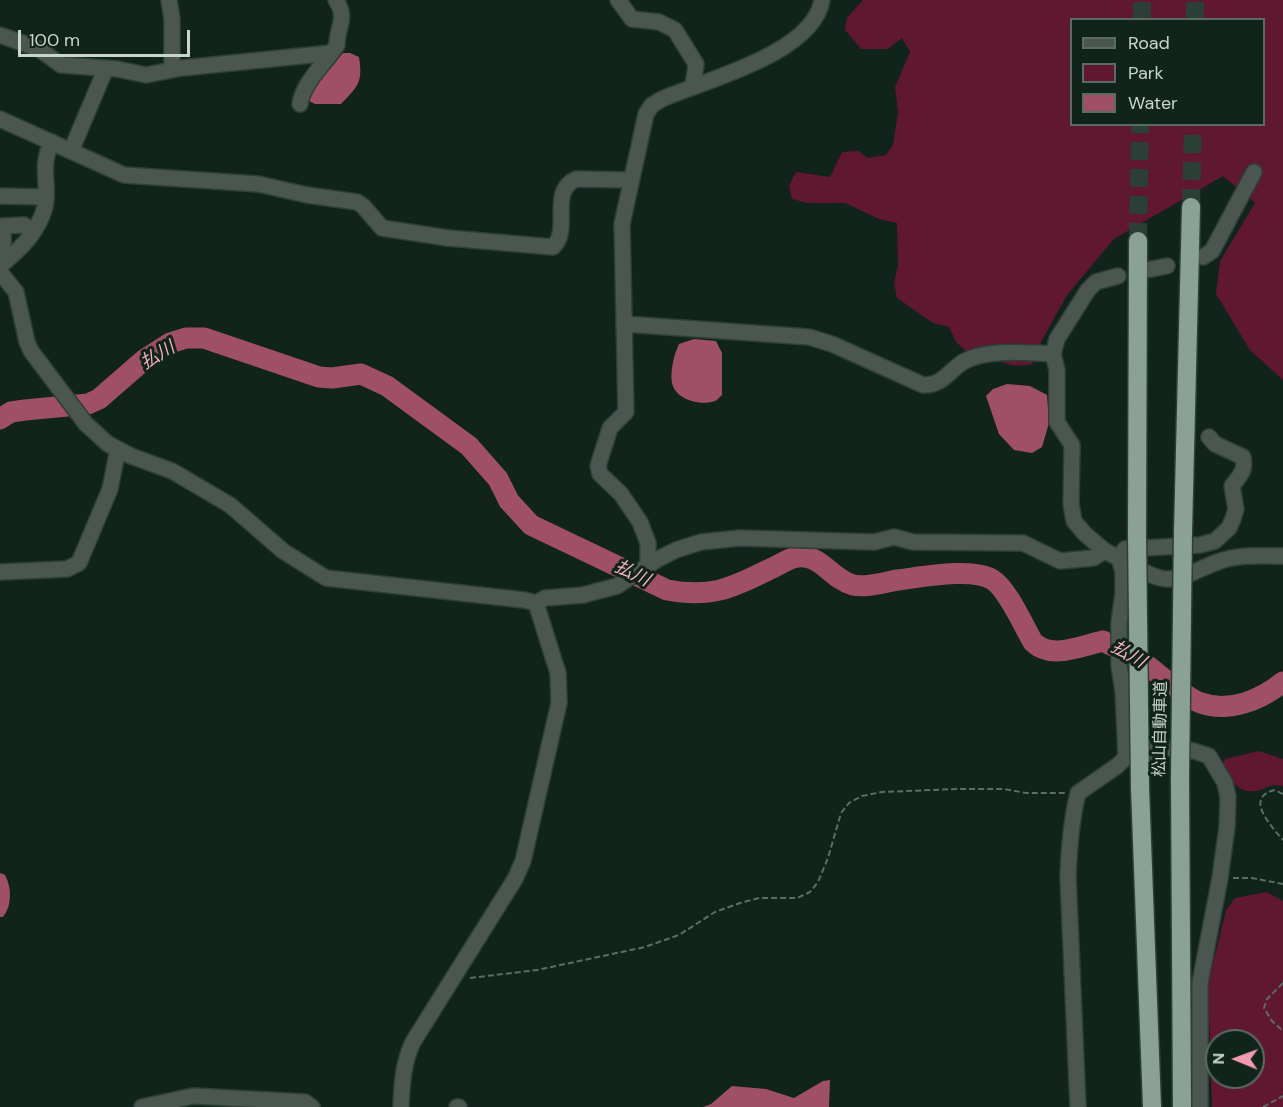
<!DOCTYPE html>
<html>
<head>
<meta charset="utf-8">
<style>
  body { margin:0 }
  #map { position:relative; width:1283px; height:1107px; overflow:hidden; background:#10241b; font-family:"DM Sans",sans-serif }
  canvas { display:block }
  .legend { position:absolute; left:1070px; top:18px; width:195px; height:108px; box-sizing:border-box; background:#10241b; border:2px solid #5a6b63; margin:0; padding:8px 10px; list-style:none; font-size:18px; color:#c8d5ce }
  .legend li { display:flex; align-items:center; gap:12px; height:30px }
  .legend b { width:30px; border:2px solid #5a6b63 }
  .north { position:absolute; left:1205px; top:1029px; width:60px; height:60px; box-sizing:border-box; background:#10241b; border:2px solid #5a6b63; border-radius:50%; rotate:271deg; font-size:16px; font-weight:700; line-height:24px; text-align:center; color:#c8d5ce }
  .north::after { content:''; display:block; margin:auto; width:21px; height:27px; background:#f29aaf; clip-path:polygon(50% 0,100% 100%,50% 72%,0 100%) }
  .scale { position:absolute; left:18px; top:30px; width:172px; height:27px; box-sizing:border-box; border:3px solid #c8d5ce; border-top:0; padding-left:8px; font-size:18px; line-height:21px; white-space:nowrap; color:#c8d5ce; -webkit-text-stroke:4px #10241b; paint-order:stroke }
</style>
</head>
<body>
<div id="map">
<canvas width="1283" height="1107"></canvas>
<ul class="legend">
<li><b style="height:8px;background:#4c5651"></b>Road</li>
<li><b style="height:16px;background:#601730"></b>Park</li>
<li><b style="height:16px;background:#a05066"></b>Water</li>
</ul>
<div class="north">N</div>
<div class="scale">100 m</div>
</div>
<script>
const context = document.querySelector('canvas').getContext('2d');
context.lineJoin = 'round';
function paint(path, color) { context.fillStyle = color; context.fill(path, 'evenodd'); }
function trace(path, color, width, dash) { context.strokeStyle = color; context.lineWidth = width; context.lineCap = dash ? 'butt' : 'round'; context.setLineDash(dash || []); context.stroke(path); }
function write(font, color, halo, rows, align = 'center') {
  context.font = font + ' "DM Sans","Noto Sans JP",sans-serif'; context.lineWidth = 6; context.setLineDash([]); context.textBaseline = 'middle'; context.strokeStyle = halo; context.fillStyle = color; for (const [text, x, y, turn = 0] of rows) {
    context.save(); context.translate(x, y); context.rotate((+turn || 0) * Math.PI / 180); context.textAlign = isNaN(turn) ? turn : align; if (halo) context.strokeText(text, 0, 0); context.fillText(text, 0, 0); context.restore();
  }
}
paint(new Path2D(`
  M863,0H1283V380L1250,350L1216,294L1220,261L1255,203L1223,176L1114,239L1067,295L1042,340L1032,364C1009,368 1003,364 985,351L968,353L956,342L949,327L933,323L897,298L894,283L898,265L897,223L879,219L845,203H808L792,199L789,186L796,172L830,177L842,152L858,151L868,158L886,155L893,145L898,113L895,87L910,52L902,38L888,49H861L845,30L847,18ZM1072,20H1264V124H1072Z
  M1259,751L1283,759V786C1266,783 1269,789 1255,791C1240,794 1227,778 1222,766L1225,759Z
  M1267,892L1283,901V1107H1212L1208,984L1226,910L1235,898ZM1217,1041H1253V1077H1217Z`), '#601730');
paint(new Path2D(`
  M343,53H350L359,57C363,83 358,86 341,104H315L307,100L309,94Z
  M694,339L716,341L722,353V395C721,396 716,401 715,401C701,406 678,400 673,386C669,375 674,354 679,344Z
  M1007,384L1030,386L1047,395L1049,423L1042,447L1032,453L1014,450L999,434L986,396L993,389Z
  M0,873L5,875C12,888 12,906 3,917H0Z
  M830,1080L829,1107H703L711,1104L732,1086L766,1089L794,1098L823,1081Z`), '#a05066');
trace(new Path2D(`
  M0,419L11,412L25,410L88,404L99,399L145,359L170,343L186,338H204L319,377L332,378L361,374L387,386L469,446L498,479L509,501L531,525L667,590C710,598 730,589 768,570C776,567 784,561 793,558C819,550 830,579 853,585C866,588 885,582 898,580C922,577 973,567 993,580C1008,590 1023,625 1033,642C1051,660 1080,646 1103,641C1116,648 1131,654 1144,663C1159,674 1184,697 1201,703C1229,713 1261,700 1283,682`), '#a05066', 21);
trace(new Path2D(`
  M1142,20V0
  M1195,20V0
  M1191,207L1193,124
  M1138,241L1140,124`), '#2c3f36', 18, [18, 9]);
const minor = new Path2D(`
  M169,0L172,19V69
  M618,0L632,19L659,22L675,30L696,64L693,86
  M0,35L39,49L61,65L117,69L146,75L182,68L331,53
  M300,104C303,82 326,63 337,45C337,26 348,19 336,0
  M0,119L124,175L258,184L307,195L357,202L363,206L382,228L448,238L553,247C572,229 548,192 576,179L630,180
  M71,151L106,68
  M0,196L45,197
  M3,249V226L24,225L33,232
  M1203,257L1212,251L1254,172
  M0,266C20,249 38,233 45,207C50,184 39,166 52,142
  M1146,270L1167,266
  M0,272L16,292L27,342L31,351L86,424L108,444L131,456L172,471L230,505L283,551L326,578L524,600L536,603L558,673L559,703L523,861L515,879L413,1042C403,1063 402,1083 401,1107
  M625,324L809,337L832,344L923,385C942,386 949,371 963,362C987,348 1027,353 1053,354
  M1105,551L1085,534L1074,521L1071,504L1072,445L1057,422V370L1053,354L1057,339L1088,290L1096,282L1118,276
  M648,567V543L640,522L621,494L600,474L598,466L610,428L626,412L622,224L646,114L652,105L662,99C705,80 813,54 822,0
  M0,572L67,569L79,563L110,489L118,449
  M536,603L545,598L583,595L617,586L658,559L676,550L701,542L740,538L874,542L894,537L913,542L1023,543L1060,561L1093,558L1105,551C1122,559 1152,580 1169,579C1188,578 1201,567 1218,562C1238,554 1262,556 1283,556
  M1126,757L1123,691L1119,666V622L1123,594V572L1119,558L1125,549L1200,545L1215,541L1229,528L1233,519L1236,509L1232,486C1240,475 1246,471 1243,457L1215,444L1209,437
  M142,1107L193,1096L305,1102L312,1107
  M457,1107H459
  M1078,1107L1068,877C1069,848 1071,821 1078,793L1117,766L1126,757L1165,748L1194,751L1209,756L1225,783L1228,797L1227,827L1220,878L1200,983V1107`);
const highway = new Path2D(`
  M1183,532L1191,207
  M1137,534L1138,241
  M1180,778L1182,1107
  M1140,788L1152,1107`);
trace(minor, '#2d4038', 18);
trace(highway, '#2d4038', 21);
trace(new Path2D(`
  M1283,794L1275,790C1243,797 1272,827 1283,840
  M1233,878H1252L1283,884
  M470,978L537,970L645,947L679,935L715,912L740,903L759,898H797L810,892L818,882L828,858L841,813L849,803L862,796L882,792L957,789H1004L1026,793H1065
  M1283,983L1267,999L1264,1008L1272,1021L1283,1031
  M1263,1107L1283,1096`), '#5c6d65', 2, [6, 3]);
trace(minor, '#4c5651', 15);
trace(highway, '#89a295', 18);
const highwayBridge = new Path2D(`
  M1137,534L1140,788
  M1180,778L1183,532`);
trace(highwayBridge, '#2d4038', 21, []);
trace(highwayBridge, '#89a295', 18);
write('16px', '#c8d5ce', '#10241b', [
  ["松山自動車道",1161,729,-89]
]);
write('italic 18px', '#f8b2c2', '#10241b', [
  ["払川",158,356,-31],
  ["払川",632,574,26],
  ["払川",1128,655,30]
]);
</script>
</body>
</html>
